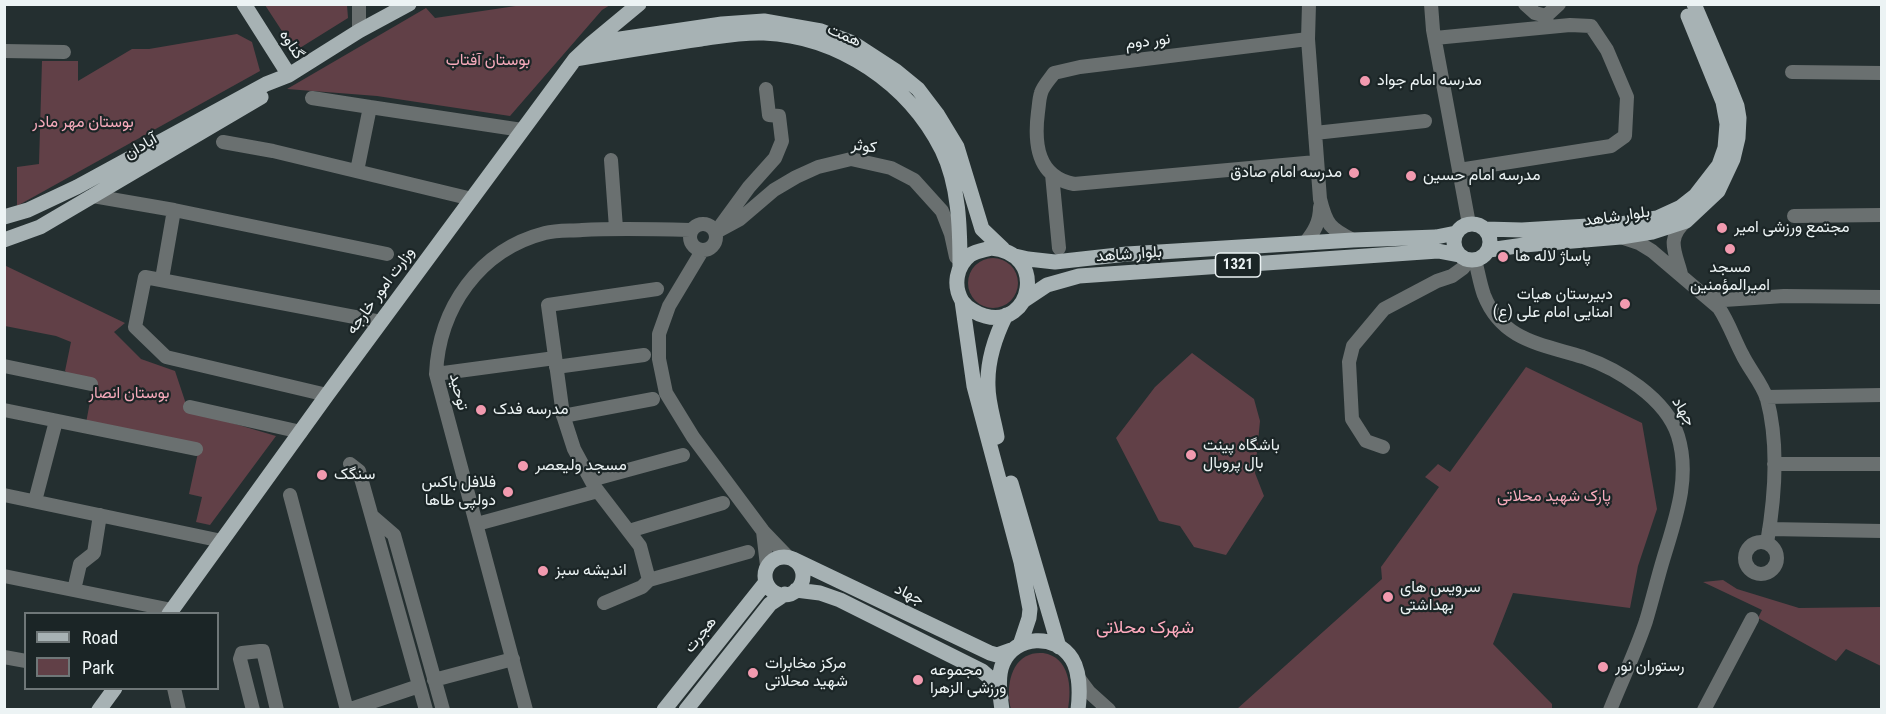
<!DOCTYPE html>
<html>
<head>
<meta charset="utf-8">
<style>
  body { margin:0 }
  #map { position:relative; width:1886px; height:714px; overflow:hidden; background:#242f30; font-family:"Roboto Condensed",sans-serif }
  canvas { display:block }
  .frame { position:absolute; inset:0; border:6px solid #ecf3f4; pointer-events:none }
  .legend { position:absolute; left:24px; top:612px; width:195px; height:78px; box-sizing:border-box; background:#1b2526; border:2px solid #6f7778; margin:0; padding:8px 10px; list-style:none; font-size:18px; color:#ecf3f4 }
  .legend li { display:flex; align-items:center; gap:12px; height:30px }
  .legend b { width:30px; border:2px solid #6f7778 }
</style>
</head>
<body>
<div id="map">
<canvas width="1886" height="714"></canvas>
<div class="frame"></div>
<ul class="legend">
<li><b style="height:8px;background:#a7b2b4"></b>Road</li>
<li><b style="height:16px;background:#614047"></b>Park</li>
</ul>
</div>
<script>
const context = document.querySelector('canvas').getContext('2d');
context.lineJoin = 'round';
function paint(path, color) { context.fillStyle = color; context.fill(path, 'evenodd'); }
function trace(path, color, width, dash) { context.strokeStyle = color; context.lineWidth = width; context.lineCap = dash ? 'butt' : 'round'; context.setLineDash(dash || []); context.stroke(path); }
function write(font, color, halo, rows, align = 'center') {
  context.font = font + ' "Roboto Condensed",Vazirmatn,sans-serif'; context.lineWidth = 4.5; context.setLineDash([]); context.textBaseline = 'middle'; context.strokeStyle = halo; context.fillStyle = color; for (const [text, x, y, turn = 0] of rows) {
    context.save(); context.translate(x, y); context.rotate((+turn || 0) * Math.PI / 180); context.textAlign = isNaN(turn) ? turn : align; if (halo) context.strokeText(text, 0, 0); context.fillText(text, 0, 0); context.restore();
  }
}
paint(new Path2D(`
  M529,4L610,5L602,10L510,116L377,96L287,89L426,8L435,18Z
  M265,5H347L348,18L295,51Z
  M237,34L252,42L260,71L17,206V167L39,164L42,61H78V81L132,49H149Z
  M968 283a25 25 0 1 1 50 0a25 25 0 1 1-50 0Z
  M4,265L125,323L114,332L141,359L175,371L188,410L276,436L210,525L196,522L202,497L189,494L199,448L86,423L92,391L65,371L71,342L56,336L5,326Z
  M1192,353L1254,399L1260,421L1255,473L1264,496L1226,555L1194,547L1180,526L1159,521L1116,438L1155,387Z
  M1526,367L1642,423L1657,509L1638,566L1630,608L1513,593L1493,644L1552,704V709H1237L1382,579L1381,567L1439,487L1425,477L1438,464L1450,472Z
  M1723,580L1737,589L1799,608L1881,607V666L1846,649L1836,661L1758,618L1762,610L1703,582Z
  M1043,653C1070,657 1072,688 1068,709H1011C1006,692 1009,662 1029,655C1033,653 1039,653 1043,653Z`), '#614047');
trace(new Path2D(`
  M359,4V31
  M1309,4L1308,39L1320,199C1326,224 1330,229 1353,240
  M1431,4L1433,30L1469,224
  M1525,4L1535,13L1546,16L1547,27
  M1546,16L1559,4
  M1435,38L1570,25L1591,26L1607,50L1627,97L1625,136L1611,146L1459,170
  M1308,39L1080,67L1054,73C1050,79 1043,86 1041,93C1039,99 1039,106 1038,112C1034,143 1037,177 1074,184L1316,162
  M4,51L64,52
  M1792,72L1882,73
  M312,98L370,107
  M1315,133L1425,121
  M223,142L273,151L472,199
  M611,160L616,228
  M357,171L370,107L522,130
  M1052,174L1059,248
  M93,196L174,210L387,254
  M1794,216L1882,215
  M690 237a13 13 0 1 1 26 0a13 13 0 1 1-26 0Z
  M719,228L749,187L775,158L782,141L779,116L769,115L766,89
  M716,232L740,219L774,190L796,177L818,167L851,159L891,168L914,180L942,211L951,234L956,257
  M1621,237L1639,243L1652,251L1719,308C1729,323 1734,339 1742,354C1749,369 1762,383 1767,399C1779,444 1775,497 1767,543
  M1305,243C1314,232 1320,222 1320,207
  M702,251L669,306L659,334V359L666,393L693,437L763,531L788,557
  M1475,260C1478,271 1480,284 1484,295C1502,341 1542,344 1583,357C1618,369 1666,398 1678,436C1691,478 1675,520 1663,560C1657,580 1652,601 1646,621C1636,651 1622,680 1610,710
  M1681,274C1676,253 1665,239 1686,221
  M162,279L174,210
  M1708,298L1724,300L1784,296L1882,297
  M4,366L91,384
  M556,367L644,355
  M436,374L555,358
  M327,395L166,357L135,327L145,277L381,322
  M1766,397L1882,395
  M190,407L301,432
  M4,410L196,449
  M563,416L653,399
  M1383,447L1366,441L1352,419L1349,362L1353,346L1384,309L1437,281L1452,276L1463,268L1469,260
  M350,464L359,471L426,710
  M1774,464H1882
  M591,480L683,455
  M4,495L222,541
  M290,495L347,710
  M35,501L56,421
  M372,516L394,535L443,710
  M477,524L598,491
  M1769,529L1882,531
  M629,531L723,503
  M763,531L767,566
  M1745 558a16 16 0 1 1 32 0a16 16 0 1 1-32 0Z
  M4,576L172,610
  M649,580L640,546L594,486L574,449L563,415L548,305L657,289
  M74,590L80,564L94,553L100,515
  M604,603L642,587L649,580L748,552
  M4,657L26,661
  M1077,676L1089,692L1109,710
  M434,680L513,659
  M174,688L179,710
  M253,710L240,659L242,653L260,651H263L277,710
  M348,710L419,686
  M526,710L436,374C439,308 479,250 545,233C557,230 570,231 582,230C618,228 654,229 691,230
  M1704,710L1752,619`), '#6a7070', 14);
trace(new Path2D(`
  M244,4L289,75
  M593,43L722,24L764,21L821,31L853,43L896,71L918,89L937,114L957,147L982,229L1003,249
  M575,59C617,52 659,45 701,39C722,36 743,32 764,33C839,36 909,84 942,150C959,185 960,228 960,266
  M4,217L28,210L77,187L266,84L289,75L359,31L409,4
  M1454 242a18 18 0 1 1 36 0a18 18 0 1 1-36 0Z
  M1485,229L1522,230L1621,224L1657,218L1681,207L1695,196L1719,165L1725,148L1727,124L1723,102L1688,16
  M4,240L40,227L261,97
  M991,248C1048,253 1032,329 985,316C977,314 967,308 962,301C953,286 956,266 970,255C976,251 984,250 991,248Z
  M1489,250L1524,245L1621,237L1652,232L1686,221L1718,191L1733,159L1738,138L1739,118L1737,106L1729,86L1694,4
  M1015,256L1028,259L1055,262L1127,254L1353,240L1436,237L1456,233
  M962,301L974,386L1021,562L1030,609L1029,618L1020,645
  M1023,301L1047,285L1079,276L1438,251L1459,255
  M997,437C994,420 988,403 988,386C987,361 995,337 1006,315
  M1011,483L1059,647
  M765 576a19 19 0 1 1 38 0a19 19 0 1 1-38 0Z
  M793,559L990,653L997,655L1011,650
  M796,590L820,593L840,600L982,671L990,678L1001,698
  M169,614L327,395L575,59L592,43L639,4
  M99,710L115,688
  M664,710L766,582
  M686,710L770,604L785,594
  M1002,710C1000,695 997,677 1003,663C1015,635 1056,633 1072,659C1080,672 1080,694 1078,710`), '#a7b2b4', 15);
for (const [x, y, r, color] of [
  [1365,81,6,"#f29aaf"],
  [1354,173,6,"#f29aaf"],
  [1411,176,6,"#f29aaf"],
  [1722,228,6,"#f29aaf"],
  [1730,249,6,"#f29aaf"],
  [1503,257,6,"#f29aaf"],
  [1625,304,6,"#f29aaf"],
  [481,410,6,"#f29aaf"],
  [1191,455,6,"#f29aaf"],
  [523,466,6,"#f29aaf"],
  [322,475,6,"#f29aaf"],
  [508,492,6,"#f29aaf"],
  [543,571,6,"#f29aaf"],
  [1388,597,6,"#f29aaf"],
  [1603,667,6,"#f29aaf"],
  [753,673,6,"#f29aaf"],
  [918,680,6,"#f29aaf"]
]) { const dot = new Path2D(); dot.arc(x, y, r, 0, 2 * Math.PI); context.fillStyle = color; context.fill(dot); trace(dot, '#1b2526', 2); }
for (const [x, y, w] of [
  [1238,265,45]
]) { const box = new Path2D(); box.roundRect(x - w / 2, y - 12, w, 24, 4.5); context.fillStyle = '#1b2526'; context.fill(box); trace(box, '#ecf3f4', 1.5); }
write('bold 15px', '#ecf3f4', null, [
  ["1321",1238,265]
]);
write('16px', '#ecf3f4', '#1b2526', [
  ["همت",844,36,24],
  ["نور دوم",1148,42,-7],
  ["گناوه",291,45,57],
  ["آبادان",141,147,-30],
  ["کوثر",864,147,8],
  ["بلوار شاهد",1617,217,-8],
  ["بلوار شاهد",1129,255,-4],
  ["وزارت امور خارجه",381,291,-54],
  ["توحید",458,392,76],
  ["جهاد",1683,412,59],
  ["جهاد",909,595,26],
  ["هجرت",701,635,-51]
]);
write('16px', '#f7abbc', '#1b2526', [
  ["بوستان آفتاب",488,61],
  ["بوستان مهر مادر",83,123],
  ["بوستان انصار",129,394],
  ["پارک شهید محلاتی",1554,497]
]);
write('16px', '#ecf3f4', '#1b2526', [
  ["مدرسه امام جواد",1377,81],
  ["مدرسه امام صادق",1342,173,"right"],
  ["مدرسه امام حسین",1423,176],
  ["مجتمع ورزشی امیر",1734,228],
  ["پاساژ لاله ها",1515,257],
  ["مسجد",1730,268,"center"],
  ["امیرالمؤمنین",1730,286,"center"],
  ["دبیرستان هیات",1613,295,"right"],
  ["امنایی امام علی (ع)",1613,313,"right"],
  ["مدرسه فدک",493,410],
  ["باشگاه پینت",1203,446],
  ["بال پروبال",1203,464],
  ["مسجد ولیعصر",535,466],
  ["سنگک",334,475],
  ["فلافل باکس",496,483,"right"],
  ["دولپی طاها",496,501,"right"],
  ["اندیشه سبز",555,571],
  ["سرویس های",1400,588],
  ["بهداشتی",1400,606],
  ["مرکز مخابرات",765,664],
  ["شهید محلاتی",765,682],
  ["رستوران نور",1615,667],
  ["مجموعه",930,671],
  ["ورزشی الزهرا",930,689]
], 'left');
write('18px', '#feabbe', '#1b2526', [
  ["شهرک محلاتی",1145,628]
]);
</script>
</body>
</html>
